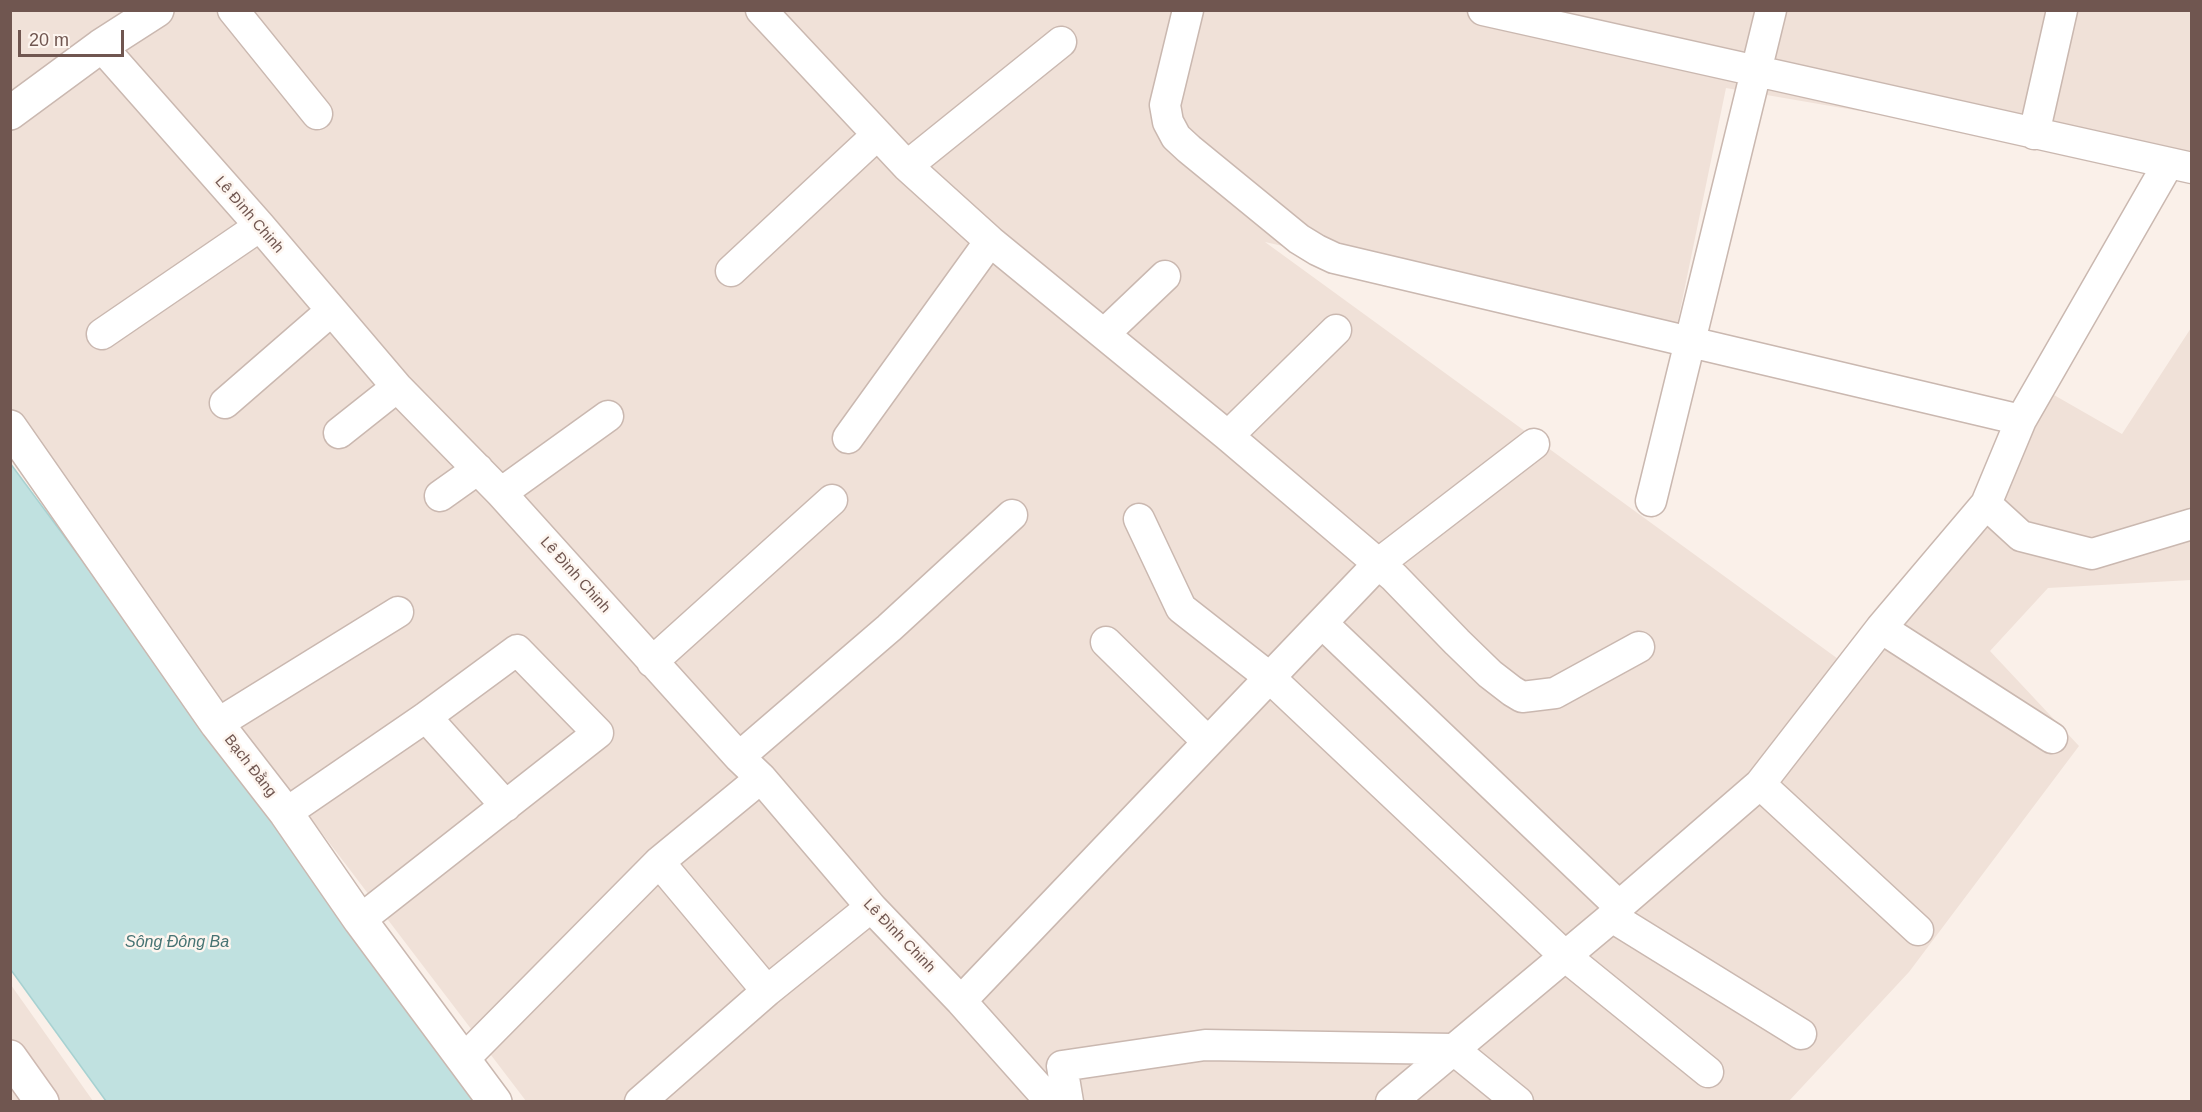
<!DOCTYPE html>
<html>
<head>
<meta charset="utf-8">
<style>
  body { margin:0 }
  #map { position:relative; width:2202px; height:1112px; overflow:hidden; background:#faf0e9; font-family:Arial,sans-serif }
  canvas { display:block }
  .frame { position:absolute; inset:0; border:12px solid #705650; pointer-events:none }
  .scale { position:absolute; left:18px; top:30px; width:106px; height:27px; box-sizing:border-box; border:3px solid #705650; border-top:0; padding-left:8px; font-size:18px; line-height:21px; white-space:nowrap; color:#705650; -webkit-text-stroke:4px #fdf5ef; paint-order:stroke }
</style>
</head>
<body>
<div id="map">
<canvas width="2202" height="1112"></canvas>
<div class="frame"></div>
<div class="scale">20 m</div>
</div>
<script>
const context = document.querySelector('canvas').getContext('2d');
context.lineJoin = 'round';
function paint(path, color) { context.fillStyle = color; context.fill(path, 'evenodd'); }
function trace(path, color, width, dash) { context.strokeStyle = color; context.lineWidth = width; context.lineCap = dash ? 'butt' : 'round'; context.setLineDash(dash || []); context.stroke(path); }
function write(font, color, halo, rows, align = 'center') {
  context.font = font + ' Arial,sans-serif'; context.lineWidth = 5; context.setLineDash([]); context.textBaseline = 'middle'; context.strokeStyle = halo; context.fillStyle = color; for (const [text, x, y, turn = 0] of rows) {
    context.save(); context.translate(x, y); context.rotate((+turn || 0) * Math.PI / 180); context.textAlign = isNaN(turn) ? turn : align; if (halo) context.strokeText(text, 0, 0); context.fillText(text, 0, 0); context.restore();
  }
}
paint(new Path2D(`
  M11,11H2191V168L1726,88L1675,335L1265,242L1845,664L2001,492L2047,391L2122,434L2191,328V580L2048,588L1990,651L2079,746L1909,972L1789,1101H526L11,425Z
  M11,985L93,1101H11Z`), '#f0e1d8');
const water = new Path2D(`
  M10,463L483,1101H106L11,970Z`);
paint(water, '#c0e1e0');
trace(water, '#a7d1d1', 1.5);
const minor = new Path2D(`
  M233,10L317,114
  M761,10L907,166L990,241L1228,436L1394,577L1457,642L1490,674L1512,691L1522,697L1555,693L1639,647
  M1188,10L1165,105L1168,122L1176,137L1189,149L1299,239L1317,250L1334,258L2021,420
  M1483,10L2192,168
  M101,46L260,226L397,387L501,493L739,757L761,778L871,907L961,1001L1051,1102
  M2034,134L2062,10
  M907,166L1061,42
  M731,271L877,135
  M102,334L260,226
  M1104,334L1165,276
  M225,403L331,311
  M339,433L397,387
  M1228,436L1336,330
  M848,438L990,241
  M501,493L608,416
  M440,496L478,469
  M1651,501L1771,10
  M1986,504L2021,536L2092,554L2192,524
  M1139,519L1181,608L1269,677L1565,956L1708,1072
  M1322,623L1619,906
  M1881,628L2052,738
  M1106,642L1208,742
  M652,662L832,500
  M426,717L506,806
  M217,724L398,612
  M739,757L889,628L1012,515
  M1760,784L1918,930
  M286,813L426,717L517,650L598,733L360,920
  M659,862L767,991
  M1612,917L1801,1034
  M961,1001L1378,564L1534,444
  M463,1060L659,862L761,778
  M640,1102L767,991L871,907
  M1068,1102L1062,1066L1205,1045L1453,1049L1518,1102
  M1391,1102L1612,917L1619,906L1760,784L1881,628L1986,504L2021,420L2168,164`);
const tertiary = new Path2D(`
  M10,113L101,46L157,10
  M10,427L217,724L286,813L360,920L495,1102`);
const secondary = new Path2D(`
  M10,1057L42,1102`);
trace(minor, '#cab8b0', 33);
trace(tertiary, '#cab8b0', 36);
trace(secondary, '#ceb9b1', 36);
trace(minor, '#fff', 30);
trace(tertiary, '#fff', 33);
trace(secondary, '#fff', 33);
write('15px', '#705650', '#fdf5ef', [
  ["Lê Đình Chinh",249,215,49],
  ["Lê Đình Chinh",575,575,48],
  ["Bạch Đằng",250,766,52],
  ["Lê Đình Chinh",899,936,46]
]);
write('italic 16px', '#467373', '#fdf5ef', [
  ["Sông Đông Ba",177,943]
]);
</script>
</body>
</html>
